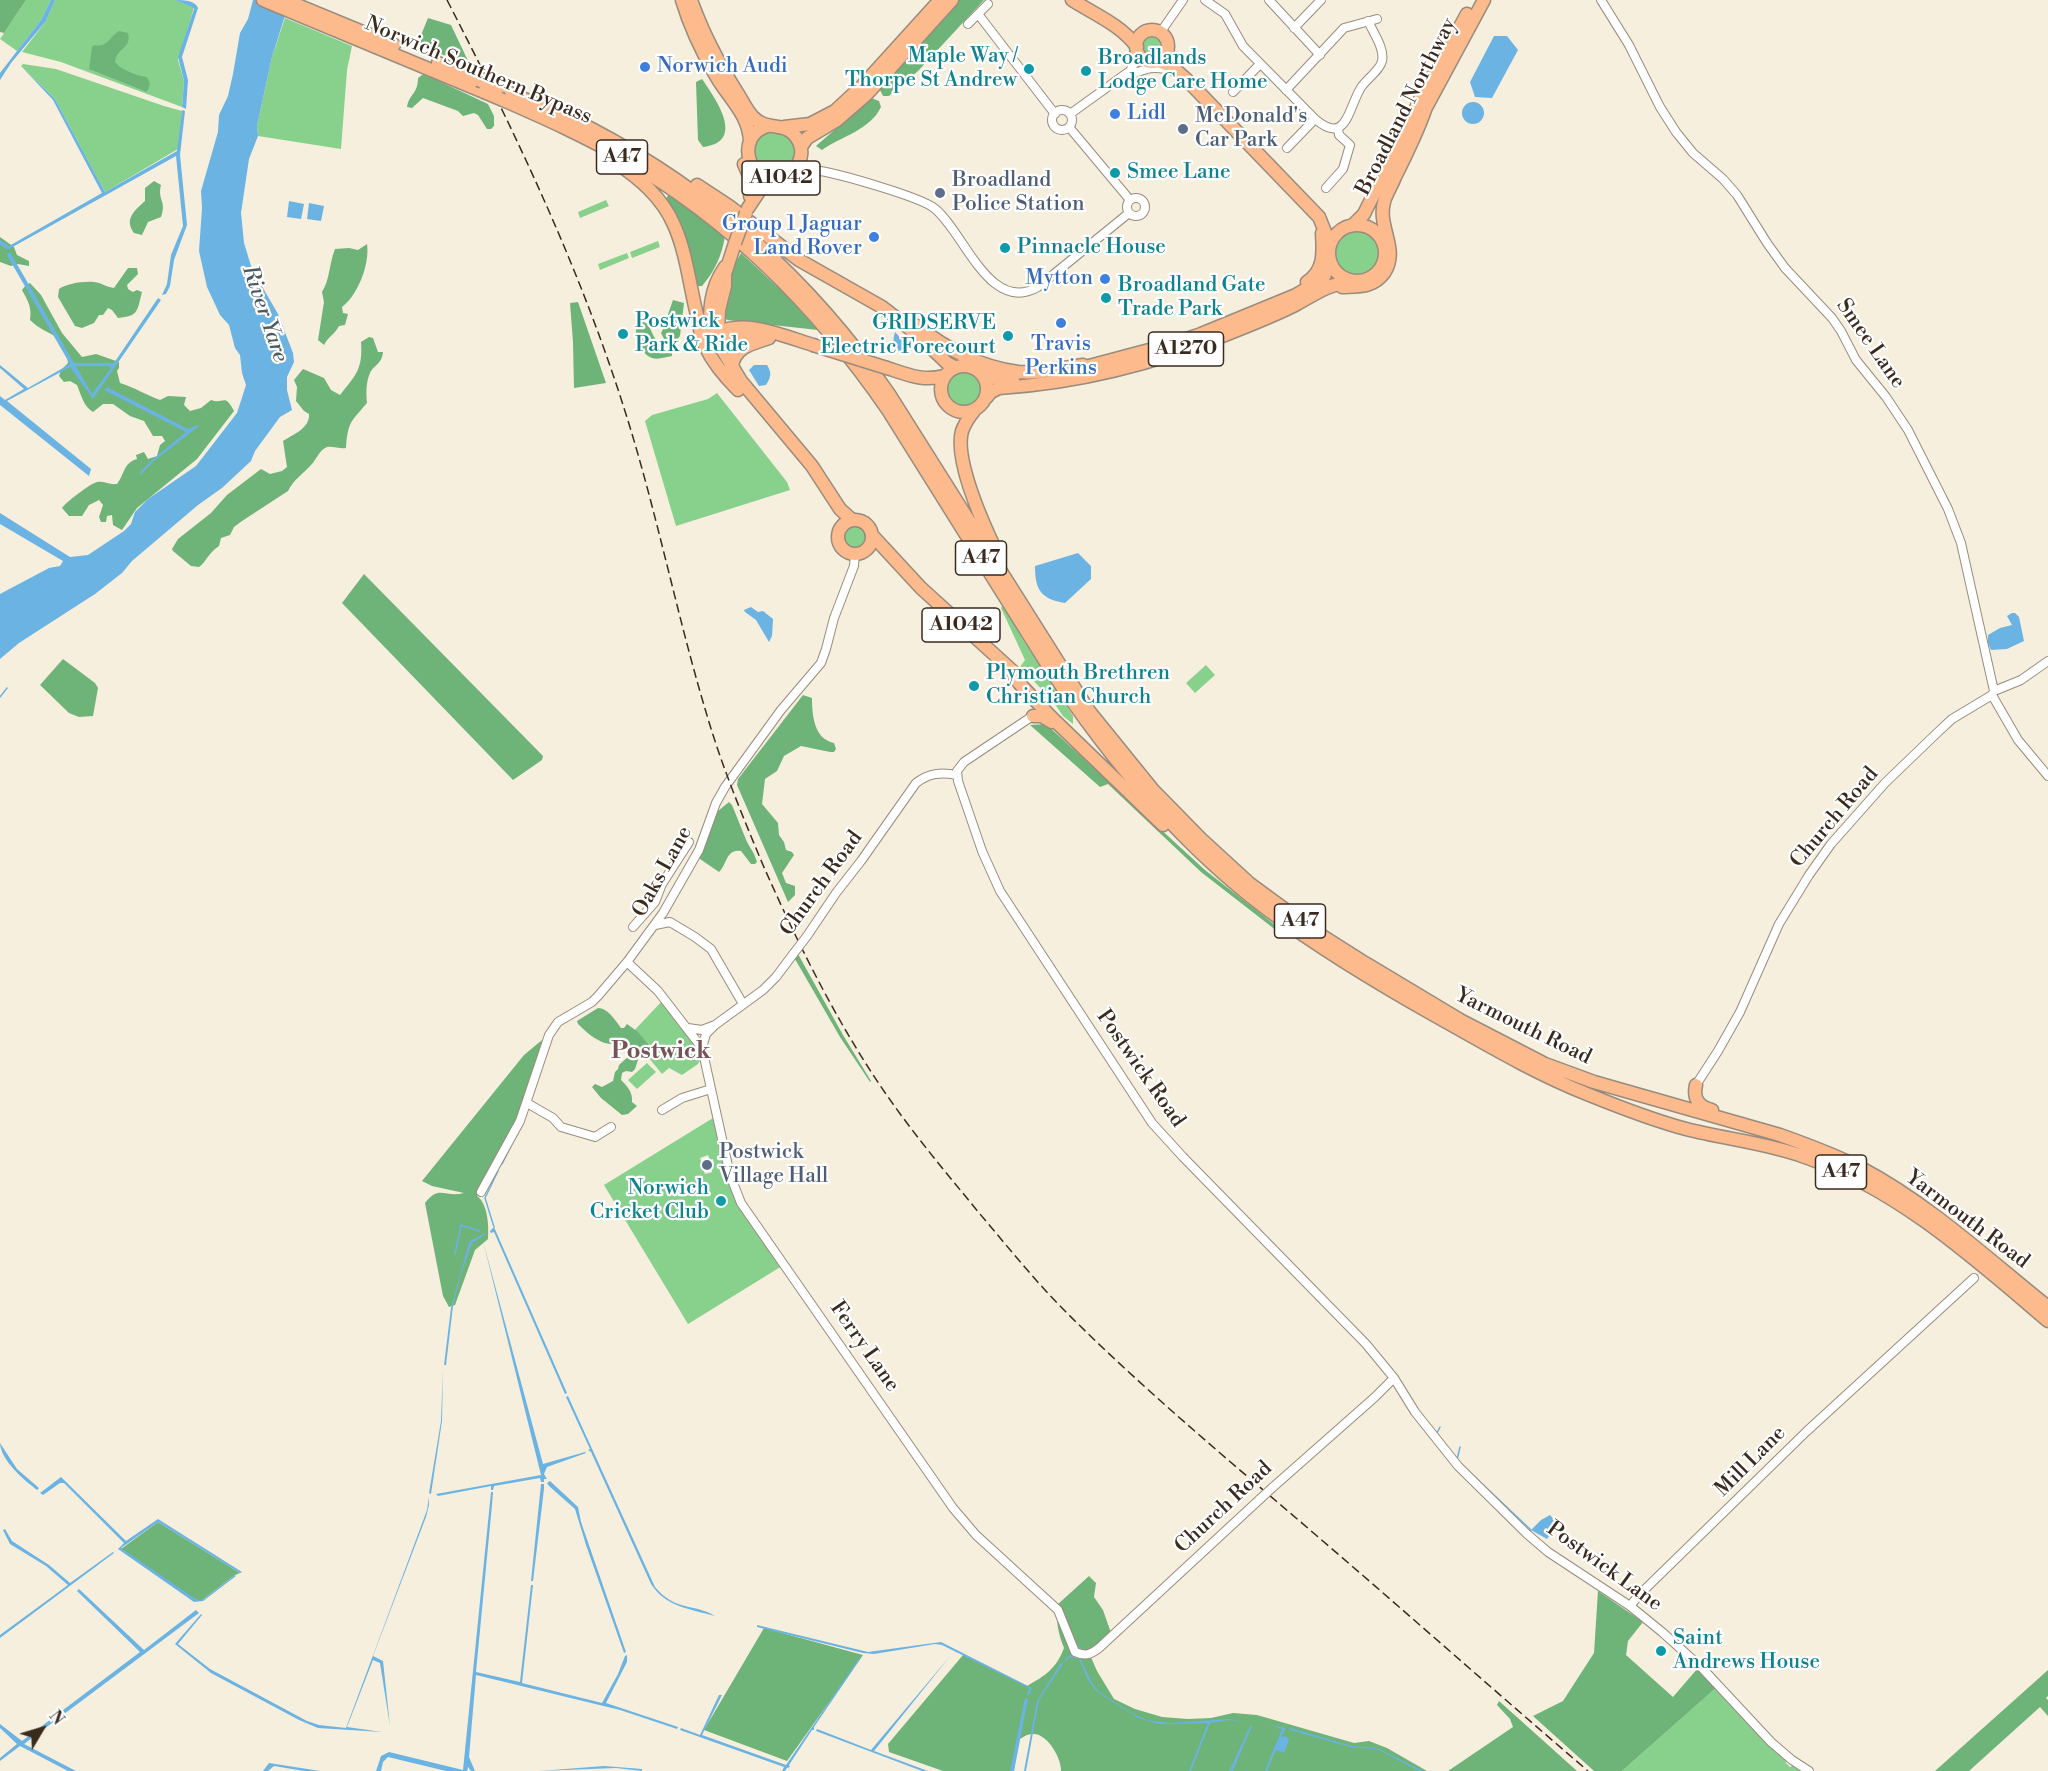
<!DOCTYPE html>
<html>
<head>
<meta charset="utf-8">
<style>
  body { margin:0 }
  #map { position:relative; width:2048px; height:1771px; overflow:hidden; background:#f6efdd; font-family:"Libre Bodoni",serif }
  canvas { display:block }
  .north { position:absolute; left:12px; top:1699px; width:60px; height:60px; -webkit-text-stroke:4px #fff; paint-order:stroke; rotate:52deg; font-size:16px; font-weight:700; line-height:24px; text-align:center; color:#3b2a1e }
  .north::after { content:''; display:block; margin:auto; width:21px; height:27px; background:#3b2a1e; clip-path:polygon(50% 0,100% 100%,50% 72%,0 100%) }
</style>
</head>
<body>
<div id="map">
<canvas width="2048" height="1771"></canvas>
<div class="north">N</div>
</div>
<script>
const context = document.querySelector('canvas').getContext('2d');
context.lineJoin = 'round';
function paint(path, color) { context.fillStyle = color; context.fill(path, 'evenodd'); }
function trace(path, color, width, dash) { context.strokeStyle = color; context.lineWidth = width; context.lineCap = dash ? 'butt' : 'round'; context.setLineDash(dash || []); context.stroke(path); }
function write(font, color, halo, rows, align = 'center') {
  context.font = font + ' "Libre Bodoni",serif'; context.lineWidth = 4.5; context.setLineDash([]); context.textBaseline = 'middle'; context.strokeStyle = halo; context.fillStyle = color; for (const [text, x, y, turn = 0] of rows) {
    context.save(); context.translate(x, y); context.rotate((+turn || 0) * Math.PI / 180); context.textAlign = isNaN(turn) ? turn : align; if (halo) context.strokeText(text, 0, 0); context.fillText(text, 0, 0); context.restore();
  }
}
paint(new Path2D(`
  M26,0H51L41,20L17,51L0,39Z
  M55,0H175L193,7V11L178,60L184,81L182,107L61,62L22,52L46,21Z
  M285,18L352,46L347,70L341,149L258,136L257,126L272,57Z
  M1141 46a11 11 0 1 1 22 0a11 11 0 1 1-22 0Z
  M23,64L56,69L164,106L182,111L178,149L105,192L55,99L21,66Z
  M752 152a22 22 0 1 1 44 0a22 22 0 1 1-44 0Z
  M606,200L609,206L580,218L578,212Z
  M1332 253a25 25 0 1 1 50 0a25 25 0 1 1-50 0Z
  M658,241L660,247L632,258L630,252Z
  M627,253L629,258L600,270L598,264Z
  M945 389a19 19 0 1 1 38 0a19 19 0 1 1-38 0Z
  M717,393L787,482L790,490L676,526L645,421L652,415L708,399Z
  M841 538a13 13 0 1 1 26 0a13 13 0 1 1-26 0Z
  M1003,604L1023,640L1073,716V724L1063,716L1052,700L1020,667L1025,660L1001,608Z
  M1206,665L1215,675L1195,693L1186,683Z
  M662,1001C677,1019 691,1037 701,1058L698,1064L682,1075L669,1068L662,1074L630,1035Z
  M647,1063L656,1072L637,1089L628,1080Z
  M713,1118L730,1184L782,1266L688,1324L604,1185ZM708,1155L710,1160L713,1159L714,1164L711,1165L712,1172L705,1174L700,1158Z
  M1717,1687L1785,1758L1786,1763L1790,1767L1794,1765L1805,1771H1622Z`), '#88d18d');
paint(new Path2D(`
  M0,0H26L4,33L0,32Z
  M958,0H984L918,71L889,96H883L880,90L882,86Z
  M428,18L451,25L470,65L417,45Z
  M119,31L128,33C132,49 117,47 115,62C120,69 137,76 147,77L150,84L147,92L89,69L92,47L94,45C108,48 109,37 119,31Z
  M422,75H426L488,104L494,116V126L491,129H487L478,115L474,113L463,116L458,111L423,98L412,108L407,107C409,94 418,94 418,78Z
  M702,79C715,98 747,142 703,147L698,140L696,82Z
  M871,98L879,101L881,107C870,130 842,136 822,150L816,146Z
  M154,181L161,185C157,200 167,201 161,217L148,222L142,235L134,233C124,219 134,211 145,201V188Z
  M669,194L725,236C722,255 715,271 702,286H698L695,283L663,203Z
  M0,237L14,247L17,255L29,261V266L18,264L11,266L0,262Z
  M367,244C370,264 358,295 342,307L343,313L348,314L345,325L339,326C335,334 328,337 324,345L318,340L324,302L322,292C330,279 329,264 335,249L349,248L358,250Z
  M741,253L784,293L818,330L727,320L722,314C723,294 730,270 741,253Z
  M128,268H137L138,274L127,285L128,289L133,292L137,290L142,292C137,311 139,316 118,318L112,310L108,308L103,315H99L94,323L82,328L75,326L58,297L59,289C68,283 88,280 99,283C105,285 107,287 114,288Z
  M30,283L41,295L62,333L82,357L96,354L119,362V368L117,371L120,383C134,387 146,395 160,400L168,396L186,397L184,405L190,411L201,408L211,400C224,405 224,392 234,411L197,459L137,508L122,530L113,525L112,515L107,516L106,522H101L99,517L103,505L99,500L89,505L82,516H69L62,508C65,503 91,483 97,482C105,481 109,485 117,484C125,474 123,463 137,459L136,455L144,452L148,459L157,456L160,445L165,441L162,436H153L144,421L130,416L113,404H103L93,412C84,407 81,395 77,385L70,381L64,382L59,376L61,370L68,363C64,330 48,338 30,320C32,307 28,301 22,290L26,285Z
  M673,300L684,303L680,336L674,343L665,341L661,333L669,319L667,317Z
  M578,302L606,383L574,388L573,342L570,303Z
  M641,321L648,324C654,336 657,348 672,352V356C666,357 658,360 652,358C640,354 633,333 637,323Z
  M369,337L373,338L378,352H383C382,364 374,365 370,373C366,382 366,393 367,403C351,422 348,421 346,448C340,449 333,446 327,447C319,450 317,459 311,465C303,474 294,479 288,491L242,521L234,527L230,535L221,538L219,546C208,553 207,561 199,567L191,566L173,551L172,549L178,539L211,513L227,495L261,469L270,474L282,471L287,467L283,441C294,434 310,428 309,414L304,411L296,401L297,387L294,380L303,369L324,378L331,390L340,395C356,375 363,369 361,342Z
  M364,574L543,756L542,760L513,780L342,603Z
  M63,659L95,683L98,688L93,716L79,717L69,713L40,685Z
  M803,695L812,698C812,715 814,739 834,743L836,749L834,752H830L801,746L784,756L777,771L765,779L762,804L778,823L779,835L784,842L786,850L792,852L794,855L782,873L786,883L795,886V895L788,902L737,785L738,779Z
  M1046,724L1205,870L1280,929L1277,931L1201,872L1108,784L1100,787L1030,725Z
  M729,802L732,805L747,842L754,854L757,862L755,864H751L741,851C726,848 727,865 719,872L700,859V856L718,811Z
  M798,954L843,1035L871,1081L870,1082L840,1037L795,959Z
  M598,1008C608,1008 615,1020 621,1028H624L627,1024L638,1032L652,1049L650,1054L639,1057L635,1069L632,1072L626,1071L622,1073L621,1080C627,1086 633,1092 632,1102L637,1106L628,1114L622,1115L601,1098L592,1087L595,1084L602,1087L613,1081L615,1072L618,1069L619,1065L630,1055C624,1039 613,1047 602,1042C593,1038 585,1031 578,1024L577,1021Z
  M542,1040L527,1100L477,1196C488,1204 489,1226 488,1239L475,1250L455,1305L449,1307L443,1296L425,1203C439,1184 445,1198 464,1193L432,1186L422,1181L524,1055Z
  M158,1522L240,1573L235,1575L202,1600H197L189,1596L121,1549Z
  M1089,1576L1096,1583L1094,1597L1103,1610L1112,1636L1090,1655L1097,1671L1114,1699L1135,1709L1162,1717L1188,1719L1211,1718L1233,1713L1257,1715L1354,1743L1369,1741L1387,1748L1427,1771H1061C1062,1759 1047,1732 1032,1734C1027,1734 1022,1738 1018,1740L1014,1771H943L889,1752L888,1744L963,1655L1027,1686C1046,1675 1056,1669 1064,1648C1058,1633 1056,1621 1057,1605Z
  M1598,1591L1643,1622L1628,1641L1626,1655L1673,1697L1698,1668L1717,1687L1622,1771H1594L1533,1716L1563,1701L1594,1653Z
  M764,1628L863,1655L787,1761L704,1730Z
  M2048,1670V1696L2046,1698L2048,1700V1716L2040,1707L1969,1771H1935Z
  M1499,1701L1577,1771H1448L1513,1727L1510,1719L1497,1705Z`), '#6eb378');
paint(new Path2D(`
  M51,0H55L46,21L11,63L0,80V73L41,20Z
  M175,0C183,0 195,0 198,8L182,57L188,80L186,109L182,107L184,81L178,57L194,9L192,7Z
  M253,0H290L272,57L257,126L258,136L249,159L241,213L244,243L252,269L278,314L293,353L294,362L287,377V390L292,410L280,417L255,451L251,461L222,488L198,505L132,561L122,573L95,594L19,643L0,659V594L49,568L60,566L63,561L0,524V513L70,557L88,555L124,531L131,524L135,512L148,499L196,466L237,413L246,385L242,373L240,355L235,348L229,325L220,315L207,287L199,251L202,208L201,191L218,132L219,115L228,96L233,74L240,33L248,19Z
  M1494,36H1507L1518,50L1492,98L1475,97L1470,82Z
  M21,66L55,99L105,192L177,151L182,110L185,111L180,155L187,225L174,260L170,286L166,294L162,295L167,284L171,255L183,226L176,156L9,249H6L0,245V240L9,246L102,193L53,100Z
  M1462 113a11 11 0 1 1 22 0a11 11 0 1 1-22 0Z
  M289,201L304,204L301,219L287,217Z
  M309,203L324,206L321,221L307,219Z
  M10,252L74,363H114L158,298L161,300L93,399L70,367L7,401L91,469L89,476L0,405V396L5,400L24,389L0,368V365L28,388L70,364L8,257L7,254ZM76,366H109L111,368L92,394Z
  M895,332L912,350L899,351C892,346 893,339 895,332Z
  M754,365H767C772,373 771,377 766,385L759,386L749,370Z
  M107,387L188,429L198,425L199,426L154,461L140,475V472L152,460L186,432L104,390Z
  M1078,553L1091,566V579L1065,603C1041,599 1035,590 1035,566Z
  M751,607L758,612L763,611L773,619L772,636L769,642L756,620L745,612L744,610Z
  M2012,613H2015L2019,617L2024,641L2007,649L1991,650L1988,643V635L2000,628L2012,625L2007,616Z
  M494,1227L567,1393L565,1394L494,1232L491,1233L490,1231Z
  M486,1233V1234L472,1243L461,1274L453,1306L446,1365H444L451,1308L468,1246L470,1241Z
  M483,1241L543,1464L585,1452L586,1453L547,1467L544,1474L547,1479H544V1482H541L540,1478L494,1486L493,1490H491V1486L438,1496L436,1494L541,1475Z
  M443,1369L442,1421L431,1494L429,1493L441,1421Z
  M568,1396L655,1587C676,1612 694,1603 715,1616C690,1609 666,1607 651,1584L591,1452L588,1450L590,1449L566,1397Z
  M0,1443L17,1469L39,1488L37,1490C24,1480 1,1461 0,1443Z
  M61,1477L126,1541L158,1519L242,1572L240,1573L158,1522L121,1548L197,1600H202L235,1575L236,1576L203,1601L194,1602L118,1549L124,1543L64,1483H60L43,1495L40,1493Z
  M550,1481L578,1507L581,1522L626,1652L624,1653L586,1545L575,1509L549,1486L547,1483Z
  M541,1484H544V1489L533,1581H531Z
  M491,1492H493L492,1505L476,1672L520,1682L531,1585H533L522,1683L602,1703L618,1674L625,1656L627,1655V1662L606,1703L678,1727L677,1729L620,1710L476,1675L469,1757L475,1771H471L468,1767L467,1771H446L388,1757L383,1762L381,1771H376L381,1756L389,1752L463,1770Z
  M429,1497V1505L426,1517L373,1656L383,1661L390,1726L380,1663L373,1660L347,1727L382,1732L318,1728L299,1720L211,1673L175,1644L201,1614L202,1615L178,1644L210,1669L307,1721L319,1725L346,1728L427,1510Z
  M1550,1515L1555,1521L1554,1529L1547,1539L1531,1530L1541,1520Z
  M5,1529L12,1541L49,1565L70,1583L113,1552L114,1553L0,1638V1635L68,1585L46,1566L10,1544L3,1530Z
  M79,1589L144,1650L196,1610L199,1613L24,1744L76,1771H68L20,1746L0,1761V1758L17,1744L0,1728V1724L22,1741L140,1652L77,1591Z
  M757,1625L868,1652L941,1642L1032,1688L1029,1695H1027L1029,1688L942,1645L935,1644L874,1654L863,1653L757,1627Z
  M951,1655L874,1751L928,1771H922L816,1731L817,1729L871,1750Z
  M1071,1655L1080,1658L1092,1683L1098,1691L1133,1714L1147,1720L1170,1723L1229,1719L1247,1723L1229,1720L1210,1723L1191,1771H1189L1208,1723L1159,1724L1138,1718L1096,1691L1088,1680L1079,1659L1070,1657L1066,1661L1064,1660Z
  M860,1657L861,1658L814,1727V1730H812L789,1765L790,1767L787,1768L785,1771H782L784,1767L680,1730L681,1728L700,1735L719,1695H722L702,1735L786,1765Z
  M1061,1663L1063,1664L1039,1700L1026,1771H1024L1037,1701Z
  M1025,1698L1028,1699L1014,1771H1010Z
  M1269,1725L1286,1728L1281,1737L1286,1736L1289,1740L1284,1753L1276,1750L1267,1771H1265L1282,1729Z
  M1290,1728L1352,1746L1377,1748L1423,1771H1419L1377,1749L1350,1747L1290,1730Z
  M269,1763L320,1771H304L274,1766L268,1771H263Z
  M604,1766L642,1769V1771L616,1768L539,1771Z`), '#6bb3e3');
trace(new Path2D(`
  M0,697L7,688
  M502,1164L511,1146
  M494,1227L485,1198L498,1171
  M455,1254L461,1225L479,1231
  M1437,1433L1440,1427
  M1457,1460L1460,1447
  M1460,1463L1531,1530
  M1076,1644L1083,1652
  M1230,1771L1251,1726L1232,1771`), '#6bb3e3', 1.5);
const minor = new Path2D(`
  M1205,0L1225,14L1243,46L1315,119C1348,147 1348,106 1362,86C1368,78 1380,70 1382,61C1385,49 1373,32 1368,21
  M1269,0L1320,55
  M1601,0L1629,45L1660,107L1676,132L1693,153L1723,179L1737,195L1767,243L1785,268L1832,318L1841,331L1856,360L1886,397L1908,430L1948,509L1961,543L1994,691
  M978,14L1055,114
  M968,24L988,4
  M1294,28L1321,0
  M1160,33L1183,0
  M1130,71L1139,55
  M1124,76C1139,73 1149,65 1164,69
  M1286,90L1344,28L1377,19
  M1233,92L1260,64
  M1052 120a10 10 0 1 1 20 0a10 10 0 1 1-20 0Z
  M1070,114L1127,73
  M1069,127L1130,200
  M1287,148L1315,119
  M793,172C802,169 811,170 820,171C840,174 920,197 934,208C964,231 989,315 1038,287L1129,213
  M1326,188L1343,169L1350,145L1339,135L1338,128
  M1127 207a9 9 0 1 1 18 0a9 9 0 1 1-18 0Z
  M1992,695L2018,740L2048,776
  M1034,715L964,762L957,771L958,781L982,851L1000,891L1152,1123L1183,1157L1366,1344L1394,1378L1415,1412L1458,1466L1527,1534L1548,1552L1630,1606L1662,1632L1702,1668L1771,1742L1792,1760L1809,1771
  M655,925L670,922L695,937L711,949L743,1004
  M633,927L655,902L662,884L689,842
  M807,936L836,893L861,861L916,783C929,773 941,772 957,775
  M627,962L658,991L702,1048
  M715,1025L706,1034L702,1048L730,1175L741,1203L953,1508L976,1535L1058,1610L1075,1652C1086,1657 1091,1654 1099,1648L1260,1499
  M688,1028L702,1030L715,1025L763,990L776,977L794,953
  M1696,1085L1718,1051L1740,1012L1779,924L1809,875L1831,844L1885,783L1938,732L1952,719L1992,695L1994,691L2021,680L2048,661
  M527,1103L553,1118L561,1127L595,1137L611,1127
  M662,1110L682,1098L711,1089
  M481,1192L520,1121L549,1035L558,1022L592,1002L598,996L627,962L663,913L699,850L716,803L725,787L781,710L821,663L826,649L834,618L854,566L855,554
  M1272,1488L1375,1397L1394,1378
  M1630,1606L1639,1595L1807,1431L1974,1278`);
const highway = new Path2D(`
  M263,0L484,92
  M285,0L394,45
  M682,0C690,27 702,52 716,76C729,99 749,114 750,142
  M691,0C703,34 719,64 738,94C743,102 747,111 753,117C768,133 788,119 799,142C806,157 795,175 780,178C750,186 733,137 767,126
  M1072,0C1094,14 1121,25 1137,47
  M1136 46a16 16 0 1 1 32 0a16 16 0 1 1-32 0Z
  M1158,61L1171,66L1187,80L1319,217L1330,244
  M438,63L478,80
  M498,88C529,101 560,113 590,128C713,192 811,281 889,394L1089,711L1153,790L1201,839L1249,883L1313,930L1365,963L1460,1020L1545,1064L1594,1082L1780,1135C1808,1145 1835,1155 1861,1168C1929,1204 1988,1259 2048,1307
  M503,100C544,118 587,137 626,160C733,222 818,308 888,410L1047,664C1108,757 1179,843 1268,910C1321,949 1377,983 1434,1015C1484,1043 1534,1073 1587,1094C1619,1107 1652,1120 1686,1129C1725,1139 1767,1143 1805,1157C1898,1189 1975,1259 2048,1321
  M1422,115L1484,0
  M784,127L810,124L835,111L862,86L940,0
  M801,147L807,138L837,120L867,94L952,0
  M615,162C639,178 662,197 674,225C687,254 690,289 698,319C700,329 701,338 705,346C713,363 725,377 738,390
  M744,164L751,180L750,196
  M697,185L729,206L799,260L882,307L918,335L947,363L955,367
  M748,208L760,190L777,179
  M1354,224L1364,214L1421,98L1467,14
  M1329 253a28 28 0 1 1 56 0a28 28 0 1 1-56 0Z
  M735,243L725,274V286L719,310L718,333L723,351L741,381L812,466L840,509L852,520
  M1307,282C1325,270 1323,252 1322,233
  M1342,287C1358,286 1373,288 1384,273C1400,250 1377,227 1384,202C1386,194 1392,185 1395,177C1406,155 1417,133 1425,110
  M917,326C947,349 979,367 1018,372C1038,374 1062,368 1083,365
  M718,333C743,318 787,337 813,345
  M713,337L728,339L753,338
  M711,339C709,312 709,290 725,267
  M941 389a23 23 0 1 1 46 0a23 23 0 1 1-46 0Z
  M732,367C734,347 752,344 769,338
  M887,368C906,374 923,382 944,376
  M1074,370L1168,345L1201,334L1296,295L1323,279L1330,263
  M982,374L998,379H1013
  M986,398L991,392L999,388C1077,383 1157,363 1230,333C1250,325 1278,314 1297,304C1315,294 1329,284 1351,281
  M974,411C969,417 965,423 962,431C954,460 984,526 997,553
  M838 537a17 17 0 1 1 34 0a17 17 0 1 1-34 0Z
  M872,535L921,588L1018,676
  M1012,672L1019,683L1051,717L1163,825
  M1033,716H1042L1052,722
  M1696,1085C1693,1098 1698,1107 1712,1110`);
trace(minor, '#988c7e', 10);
trace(highway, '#988c7e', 15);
trace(minor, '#fff', 8);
trace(highway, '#fcba8d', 12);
trace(new Path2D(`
  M447,0C515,132 579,266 624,408C656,508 676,612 706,712C721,764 742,815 763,865C797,942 838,1025 886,1094C915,1136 948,1175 980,1214C1008,1247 1035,1281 1066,1312C1145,1391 1232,1463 1317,1536C1408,1614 1497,1693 1588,1771`), '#3b2a1e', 1.5, [9, 4.5]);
const minorBridge = new Path2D(`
  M794,953L807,936
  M1260,1499L1272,1488`);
const highwayBridge = new Path2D(`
  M478,80L498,88
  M484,92L503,100
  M735,243L746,213
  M813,345L887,368`);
trace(minorBridge, '#988c7e', 10, []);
trace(highwayBridge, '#988c7e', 15, []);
trace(minorBridge, '#fff', 8);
trace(highwayBridge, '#fcba8d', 12);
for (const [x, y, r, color] of [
  [645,67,6,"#3f7fe0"],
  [1029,69,6,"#0f9aa8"],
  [1086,71,6,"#0f9aa8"],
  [1115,114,6,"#3f7fe0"],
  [1183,129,6,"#5c6f8a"],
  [1115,173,6,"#0f9aa8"],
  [940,193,6,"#5c6f8a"],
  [874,237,6,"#3f7fe0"],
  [1005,248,6,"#0f9aa8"],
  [1105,279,6,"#3f7fe0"],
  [1106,298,6,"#0f9aa8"],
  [1061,323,6,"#3f7fe0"],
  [623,334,6,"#0f9aa8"],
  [1008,336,6,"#0f9aa8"],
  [974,686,6,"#0f9aa8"],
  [707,1165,6,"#5c6f8a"],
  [721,1201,6,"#0f9aa8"],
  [1661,1651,6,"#0f9aa8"]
]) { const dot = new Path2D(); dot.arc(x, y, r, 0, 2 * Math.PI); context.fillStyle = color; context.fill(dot); trace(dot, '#fff', 2); }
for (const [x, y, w] of [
  [622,157,51],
  [781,178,78],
  [1186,349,75],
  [981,558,51],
  [961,625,78],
  [1300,921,51],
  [1841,1172,51]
]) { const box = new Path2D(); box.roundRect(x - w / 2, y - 17, w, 34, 4.5); context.fillStyle = '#fff'; context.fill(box); trace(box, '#3b2a1e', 1.5); }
write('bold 20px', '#3b2a1e', null, [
  ["A47",622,157],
  ["A1042",781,178],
  ["A1270",1186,349],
  ["A47",981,558],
  ["A1042",961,625],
  ["A47",1300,921],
  ["A47",1841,1172]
]);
write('21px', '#0d838f', '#fff', [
  ["Maple Way /",1017,57,"right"],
  ["Thorpe St Andrew",1017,81,"right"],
  ["Broadlands",1098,59],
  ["Lodge Care Home",1098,83],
  ["Smee Lane",1127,173],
  ["Pinnacle House",1017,248],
  ["Broadland Gate",1118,286],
  ["Trade Park",1118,310],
  ["Postwick",635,322],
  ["Park & Ride",635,346],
  ["GRIDSERVE",996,324,"right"],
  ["Electric Forecourt",996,348,"right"],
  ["Plymouth Brethren",986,674],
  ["Christian Church",986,698],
  ["Norwich",709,1189,"right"],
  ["Cricket Club",709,1213,"right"],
  ["Saint",1673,1639],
  ["Andrews House",1673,1663]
], 'left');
write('21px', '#366cbe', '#fff', [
  ["Norwich Audi",657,67],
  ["Lidl",1127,114],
  ["Group 1 Jaguar",862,225,"right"],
  ["Land Rover",862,249,"right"],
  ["Mytton",1093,279,"right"],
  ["Travis",1061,345,"center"],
  ["Perkins",1061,369,"center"]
], 'left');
write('21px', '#3b2a1e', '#fff', [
  ["Norwich Southern Bypass",478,71,23],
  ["Broadland Northway",1407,107,-63],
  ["Smee Lane",1870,344,55],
  ["Church Road",1835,818,-50],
  ["Oaks Lane",663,872,-61],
  ["Church Road",822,884,-54],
  ["Yarmouth Road",1523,1027,26],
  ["Postwick Road",1140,1069,55],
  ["Yarmouth Road",1967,1220,37],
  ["Ferry Lane",864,1347,55],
  ["Mill Lane",1751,1462,-45],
  ["Church Road",1224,1508,-43],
  ["Postwick Lane",1604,1567,36]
]);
write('21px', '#4e5e75', '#fff', [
  ["McDonald's",1195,117],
  ["Car Park",1195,141],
  ["Broadland",952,181],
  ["Police Station",952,205],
  ["Postwick",719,1153],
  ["Village Hall",719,1177]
], 'left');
write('italic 22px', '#4c5a63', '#fff', [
  ["River Yare",264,314,71]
]);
write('bold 24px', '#765357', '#fff', [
  ["Postwick",661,1052]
]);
</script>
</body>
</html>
